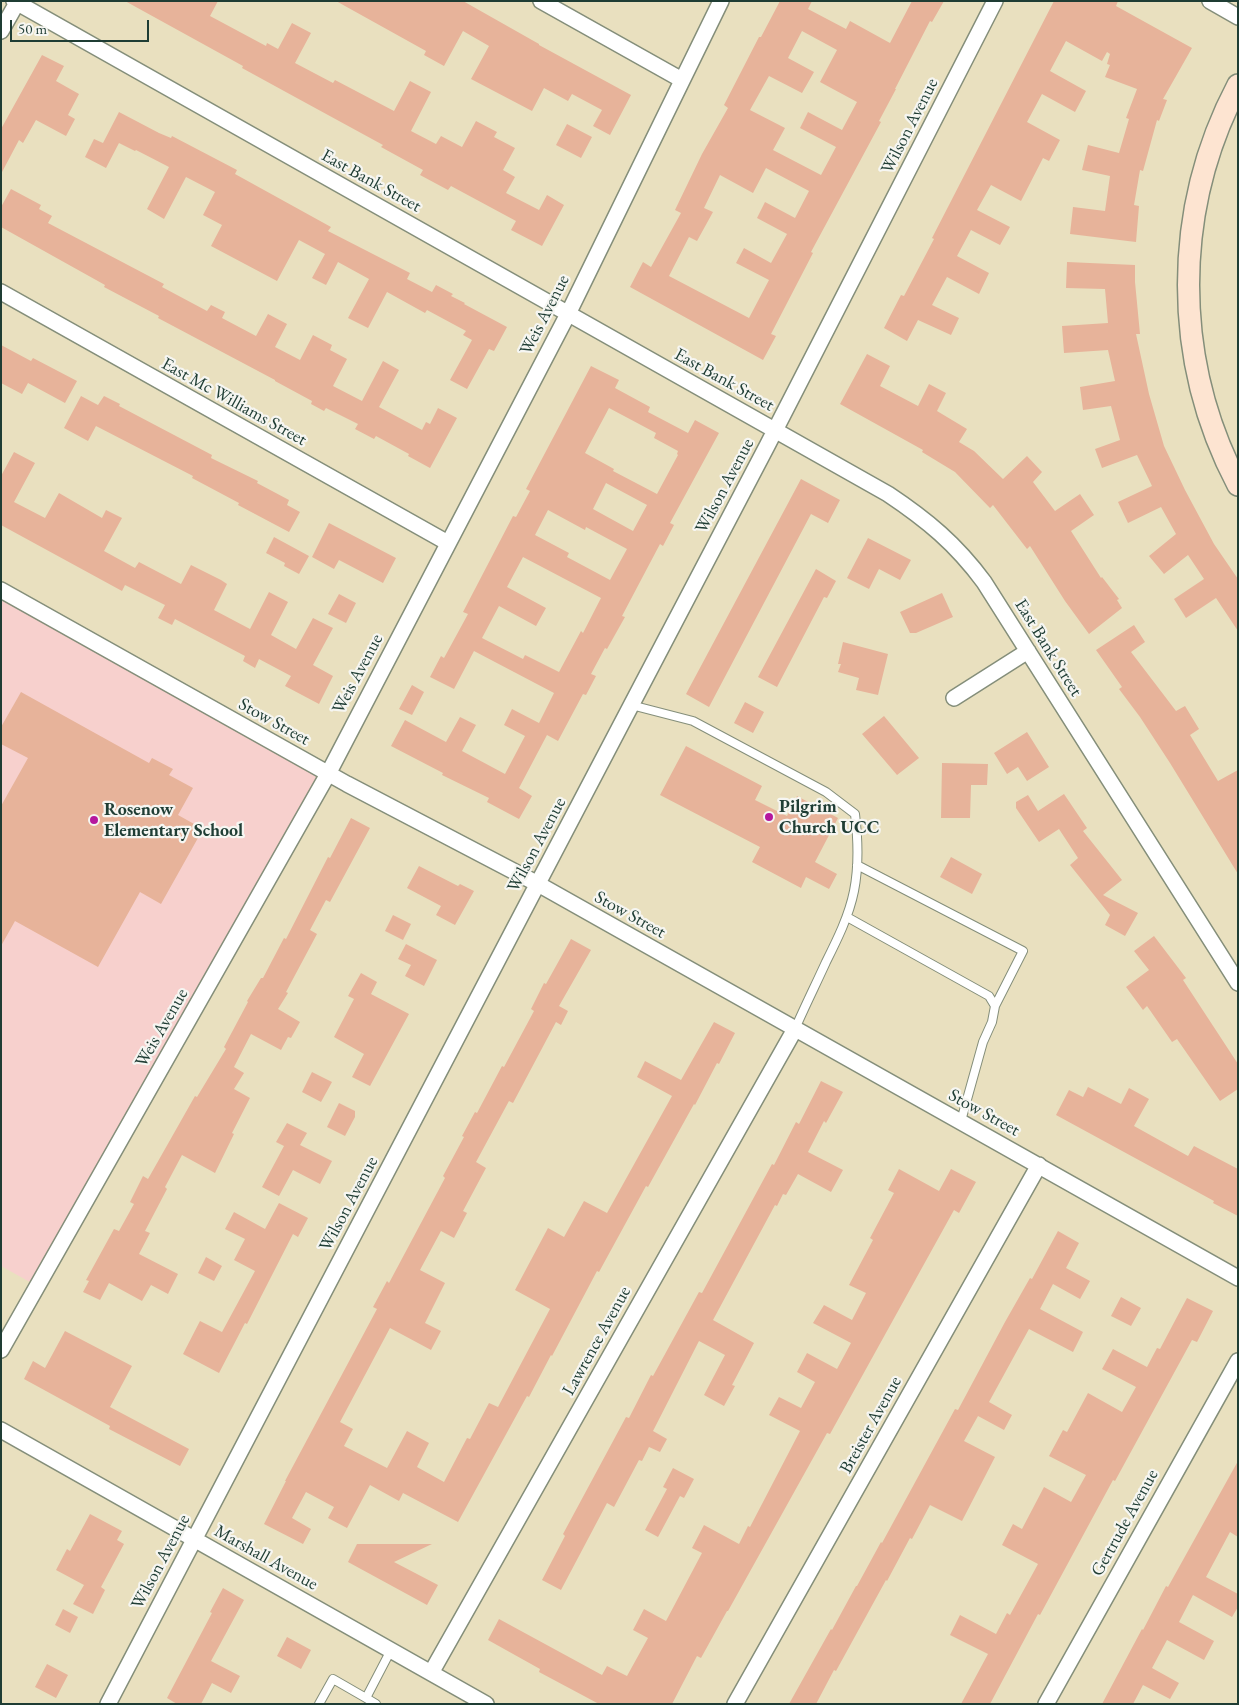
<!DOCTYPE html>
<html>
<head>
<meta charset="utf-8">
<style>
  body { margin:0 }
  #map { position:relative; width:1239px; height:1705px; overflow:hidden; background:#e9e0bf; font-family:"EB Garamond",serif }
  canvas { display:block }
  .frame { position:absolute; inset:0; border:2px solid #1f3d34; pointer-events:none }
  .scale { position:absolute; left:10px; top:20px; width:139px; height:22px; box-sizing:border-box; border:2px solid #1f3d34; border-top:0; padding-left:6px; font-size:15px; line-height:18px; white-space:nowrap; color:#1f3d34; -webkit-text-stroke:4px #f6f6f2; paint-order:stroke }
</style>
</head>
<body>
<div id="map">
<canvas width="1239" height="1705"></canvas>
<div class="frame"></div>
<div class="scale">50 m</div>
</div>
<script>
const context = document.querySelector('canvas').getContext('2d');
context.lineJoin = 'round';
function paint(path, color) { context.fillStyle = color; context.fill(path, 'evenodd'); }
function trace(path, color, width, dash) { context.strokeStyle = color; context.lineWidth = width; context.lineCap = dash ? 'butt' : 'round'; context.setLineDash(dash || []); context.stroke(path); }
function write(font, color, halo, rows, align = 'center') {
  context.font = font + ' "EB Garamond",serif'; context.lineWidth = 4.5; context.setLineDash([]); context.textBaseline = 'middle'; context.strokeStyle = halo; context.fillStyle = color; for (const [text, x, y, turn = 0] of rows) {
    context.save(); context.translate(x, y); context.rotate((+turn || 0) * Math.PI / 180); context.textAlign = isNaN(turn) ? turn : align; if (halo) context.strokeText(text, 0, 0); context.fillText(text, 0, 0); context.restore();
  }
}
paint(new Path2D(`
  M1,590L328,774L37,1286L1,1266Z`), '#f7d0cd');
paint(new Path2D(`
  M125,1H218L210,16L266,46L267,43L278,49L292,23L311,33L295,63L333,83L335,80L394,111L410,81L431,92L411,131L436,144L441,136L462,147L476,121L497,132L494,137L515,148L503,170L515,177L506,193L539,210L547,195L564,205L542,246L511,230L516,221L451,186L448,190L420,175L423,170L381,147L383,145L284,91L242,68L243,66Z
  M336,1H463L539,44V45L631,95L610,135L593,126L602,110L572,94L568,101L544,88L532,111L471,79L489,46L463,31L444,66L424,55L426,51Z
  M780,1H812L808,9L846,29L850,21L890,43L912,1H944L932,22L930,21L895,89H896L879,121L881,122L811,252L813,253L771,334L776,336L763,360L630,287L643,262L651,267L681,213L675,210L702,154L728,108L724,105L759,37H761ZM802,31L837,50L820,82L857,102L842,130L808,112L800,128L836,147L821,175L773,150L785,128L750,110L769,76L802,93L814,72L788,58ZM766,168L809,191L795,218L765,202L757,218L787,234L771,263L744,248L736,263L769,280L749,318L669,276L689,237L697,241L713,212L704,208L720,175L753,193Z
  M1054,1H1118L1116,6L1192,48L1163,99L1167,100L1159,121L1157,120L1143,171L1140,170L1134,205L1139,206L1136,242L1070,234L1073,207L1105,211L1110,176L1082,170L1088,145L1119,153L1129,119L1126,118L1137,89L1105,77L1110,65L1107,64L1110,54L1107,52L1102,61L1066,41L1050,71L1086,91L1075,112L1042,94L1027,122L1060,140L1049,161L1043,158L1021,201L991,185L977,210L1010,227L1000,245L971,230L957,256L989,273L979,294L947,277L932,305L959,318L951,335L918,320L907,341L884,328L901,295L904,296L934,239L932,238Z
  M42,55L64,66L56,81L79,94L68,115L75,119L66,136L36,120L23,143L19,140L1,174V129Z
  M119,112L159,133L171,138L172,136L237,170L235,174L331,227L328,231L410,273L407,279L432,292L436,285L453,294L451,296L465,303L464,304L507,327L494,351L489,349L467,389L450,380L472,340L463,335L466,331L427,310L425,313L387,292L368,328L348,318L369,279L338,262L326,285L312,278L325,254L299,240L277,281L211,246L222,225L203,215L215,192L186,177L164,219L147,209L169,167L136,150L135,151L119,143L106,168L85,157L94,139L103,143Z
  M567,124L592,137L581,158L556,145Z
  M11,189L41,205L39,209L52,216L48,223L164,284L162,287L207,311L211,305L225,312L222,318L256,336L268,314L287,324L275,347L300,360L313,335L332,345L330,350L347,359L333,386L362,401L383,361L399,370L379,407L422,430L426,422L430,424L438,408L457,418L430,468L408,456L409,454L376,436L374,439L355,429L358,424L326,408L324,411L311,404L312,401L275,381V380L158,318L159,316L104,287L105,285L1,227V207Z
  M1067,262L1135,265V282L1140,334H1136L1149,394L1164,446L1185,490L1214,544L1238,579V631L1216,598L1186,618L1174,599L1204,579L1188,555L1164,574L1149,556L1176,534L1161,507L1128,523L1118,502L1152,486L1137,455L1102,468L1095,449L1120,440L1111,406L1083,410L1080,387L1115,381L1108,350L1064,353L1062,326L1108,323L1105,289L1066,288Z
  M1,345L31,361L33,358L77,381L65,403L28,383L22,394L1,383Z
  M867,354L890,366L880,386L918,406L929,384L946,393L937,411L967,429L959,442L974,451L1003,479L1027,456L1042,472L1033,482L1055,511L1080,494L1094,515L1071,531L1101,578L1102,577L1119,599L1117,600L1122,608L1089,634L1065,601L1030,546L1027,549L993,505L990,508L955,472L922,452L923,450L840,404Z
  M591,366L619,380L615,388L650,407L648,412L688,433L695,420L719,433L670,523L674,525L663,546L660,544L622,616L625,617L607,649L605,648L591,674L596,676L586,695L583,694L558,741L547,735L519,788L532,796L519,819L487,802L489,798L442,775L443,773L391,746L405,720L446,742L460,717L476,725L462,751L505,774L525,736L504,725L512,709L539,723L554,693L474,651L454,689L430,677L441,656L444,658L468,614L463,612L513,516L516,517L530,491L526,489ZM609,408L656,433L654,438L678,451L677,454L678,455L657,494L613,471L614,469L585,453ZM606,483L647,505L633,531L593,509ZM548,510L585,530L586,527L627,549L610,580L567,557L569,553L535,535ZM523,557L601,598L583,633L581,631L559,672L525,655L523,659L482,638L499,606L536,626L546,608L507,587Z
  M81,396L98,405L104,396L120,404L119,406L212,455L211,458L258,481L257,483L289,500L287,505L300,512L289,532L238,505L239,503L192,478L193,476L96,426L88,441L64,428Z
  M14,452L35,463L14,502L45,518L59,493L102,518L106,510L122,518L104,551L135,568L139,562L181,584L191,565L221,580L227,584L214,610L250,629L269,592L288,602L271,635L296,649L313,618L333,628L313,665L333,676L319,704L285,686L291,676L259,659L255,668L243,661L245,656L175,619L172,625L158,618L165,605L125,585L122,591L1,525V476Z
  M801,479L840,500L828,523L811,514L709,707L686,694Z
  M329,523L396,558L383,583L339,560L334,569L312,557Z
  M274,537L309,556L299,574L284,566L285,563L266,553Z
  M868,538L911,560L900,580L879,569L869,589L847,578Z
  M816,569L836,581L827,598L824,597L777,687L758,677Z
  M942,593L953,617L916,633H910L900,612Z
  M339,594L356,603L346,623L328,614Z
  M1134,625L1145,642L1131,652L1176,711L1185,706L1199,729L1190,735L1218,781L1238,770V874L1170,763L1140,717L1119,689L1122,687L1096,650Z
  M843,642L888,654L878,695L856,690L859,678L838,672L841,664H838Z
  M412,685L424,692L412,715L399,709Z
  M21,692L149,763L152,758L173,769L169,775L193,788L178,815L203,829L161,904L140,892L98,967L15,921L1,946V806L28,758L1,744V727Z
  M745,702L764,712L753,733L734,723Z
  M884,716L919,758L897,775L862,734Z
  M1027,732L1049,767L1027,781L1018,767L1007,774L994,753Z
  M686,746L762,786L755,800L787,816L797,796L838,818L815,862L837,874L829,889L806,877L801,888L752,862L760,847L660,795Z
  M942,763L988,764L987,785H971L970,818H941Z
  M1064,794L1087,828L1083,831L1122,880L1103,895L1138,913L1125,936L1105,925L1110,915L1070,865L1078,858L1059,829L1039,842L1016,808V802L1028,795L1038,811Z
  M351,818L370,828L330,902L326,900L310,930L317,934L286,992L288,993L278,1009L300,1022L291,1038L288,1037L281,1050L251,1034L234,1067L244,1073L234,1089L250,1098L232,1133L234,1134L215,1173L182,1155L165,1187L167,1189L145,1231L150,1233L139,1254L178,1274L168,1294L151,1285L142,1301L109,1283L100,1300L83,1292L89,1281L86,1280L114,1229L119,1231L134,1204L130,1202L143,1176L148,1179L195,1096L197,1097L226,1049L224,1047L248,1002L247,1001L261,978H263L284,938L286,939L328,857L330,858Z
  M951,857L982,874L972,894L940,877Z
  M419,866L458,886L460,884L474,891L455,925L436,915L441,906L407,888Z
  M393,915L411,924L403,940L385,931Z
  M1154,936L1186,978L1183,980L1238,1064V1089L1220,1101L1177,1039L1172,1042L1147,1006L1143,1010L1126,987L1149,970L1134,951Z
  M571,939L591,950L559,1006L568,1011L561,1025L556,1022L513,1103L509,1101L476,1162L486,1168L463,1211L467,1213L454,1238L441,1231L420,1270L445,1283L425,1323L441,1331L431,1350L390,1328L340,1422L353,1429L344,1446L387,1468L407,1431L429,1443L417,1467L444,1482L467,1438L470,1439L489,1403L498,1407L550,1309L515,1290L548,1228L564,1237L584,1201L607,1213L672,1096L637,1077L645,1061L681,1080L714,1022L735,1033L719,1064L717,1063L695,1105L694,1104L648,1187L646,1186L599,1272L597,1271L552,1356L551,1355L529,1397L527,1396L458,1522L403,1493L399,1501L370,1485L347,1528L328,1518L334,1507L306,1492L292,1518L311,1529L303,1544L264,1524L286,1481H285L377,1309L373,1307L387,1281L389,1283L445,1178L443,1176L464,1137L462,1136L475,1112L477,1113L502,1066L504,1067L534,1011L531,1009L544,983L546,984Z
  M406,944L437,960L424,986L405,976L411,965L398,959Z
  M361,973L377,982L371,994L409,1014L370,1086L352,1077L364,1054L334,1037L354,999L348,996Z
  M312,1072L332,1082L321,1102L302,1092Z
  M821,1081L843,1092L826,1123L824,1121L808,1152L843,1170L831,1192L798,1174L786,1195L783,1194L777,1206L775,1205L713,1320L754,1343L732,1385L735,1386L724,1406L704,1395L725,1355L699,1341L653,1431L667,1439L660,1452L649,1447L642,1461L639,1460L614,1507L607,1503L561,1590L542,1580L565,1536L563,1534L626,1417L629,1418L651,1375L653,1376L699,1292L702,1293L772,1164L774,1165L796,1122L799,1124Z
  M1088,1087L1121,1104L1129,1088L1149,1099L1134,1126L1188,1156L1194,1146L1238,1169V1216L1213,1203L1214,1201L1056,1115L1069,1090L1083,1097Z
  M339,1103L355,1111V1117L345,1136L327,1127Z
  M287,1123L307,1133L300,1145L332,1161L320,1184L293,1170L279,1196L262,1187L284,1146L276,1142Z
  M899,1169L939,1191L951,1169L976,1182L959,1213L954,1210L830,1434L827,1433L728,1611H727L701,1658L697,1656L672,1704H599L539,1672L540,1669L488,1640L499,1619L602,1675L607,1666L627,1676L648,1638L633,1630L644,1609L666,1621L702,1553L692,1548L704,1525L739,1544L748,1526L750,1527L800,1431L769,1415L779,1397L801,1408L815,1382L797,1372L807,1353L837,1369L851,1343L813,1323L824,1305L852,1320L866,1293L849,1285L873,1240L870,1238L894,1193L888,1190Z
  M279,1203L308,1218L298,1237L293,1234L247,1324L245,1323L219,1373L183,1354L200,1321L222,1332L255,1271L234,1260L245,1239L225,1229L234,1212L265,1229Z
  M1058,1231L1079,1243L1066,1268L1090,1281L1080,1299L1053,1284L1040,1309L1083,1332L1073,1352L1029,1329L989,1402L1012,1415L1004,1430L978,1416L964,1441L995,1457L962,1521L930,1505L912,1539L910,1538L887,1581L886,1580L836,1671L834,1670L816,1704H789L831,1629L832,1630L856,1586H857L881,1542L882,1543L955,1409L958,1410L1005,1322L1030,1278L1032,1279Z
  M206,1257L222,1266L214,1281L198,1273Z
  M1121,1297L1141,1308L1131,1326L1111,1316Z
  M1187,1298L1213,1311L1197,1342L1192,1340L1115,1481L1113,1480L1040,1615L1038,1614L990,1704H961L988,1654L950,1635L960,1615L996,1634L1007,1613L1010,1615L1038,1564L1002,1545L1013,1524L1022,1529L1044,1487L1071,1502L1086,1475L1049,1456L1063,1430L1067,1432L1088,1393L1122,1412L1136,1387L1102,1369L1113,1349L1147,1367L1157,1348L1160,1349Z
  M65,1331L132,1366L110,1407L189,1449L180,1466L109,1429L110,1426L24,1379L33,1361L45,1368Z
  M1238,1461V1537L1230,1532L1206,1577L1238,1594V1607L1232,1617L1193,1595L1179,1622L1214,1641L1204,1660L1167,1640L1152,1668L1179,1683L1170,1699L1143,1685L1133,1704H1102L1142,1629L1143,1630L1166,1586L1168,1587Z
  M673,1468L694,1479L684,1498L680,1496L658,1537L645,1530L667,1489L663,1487Z
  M90,1514L122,1531L117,1540L124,1544L101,1587L105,1590L93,1614L73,1604L84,1585L56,1570L67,1549L70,1551Z
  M357,1544H432L394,1562L438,1585L427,1605L348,1562Z
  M223,1588L244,1600L211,1661L240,1676L231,1693L212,1683L201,1704H177L167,1698L212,1613L210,1612Z
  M63,1609L78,1617L70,1633L55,1625Z
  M287,1637L311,1650L301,1669L277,1656Z
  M47,1664L68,1675L56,1698L35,1687Z`), '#e7b39a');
const lane = new Path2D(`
  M631,705L693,721L826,792L855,814C858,839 859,866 854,891C849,916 837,940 826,962C816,984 805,1006 795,1029
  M857,865L1023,951L995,1006
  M847,917L989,996L995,1006L992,1022L983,1042L961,1121
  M319,1704L333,1679L366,1698
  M376,1704L366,1698L391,1650`);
const street = new Path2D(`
  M14,1L888,494C927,520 956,544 984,582L1238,983
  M541,1L682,80
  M1210,1L1238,17
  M1,31L18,1
  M1,292L448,543
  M1,590L347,784L538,884L1238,1278
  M954,698L1028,651
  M1,1350L328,774L568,314L721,1
  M1,1430L486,1704
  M431,1673L795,1029
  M108,1704L767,446L995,1
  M735,1704L1039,1165
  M1046,1704L1238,1361`);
const secondary = new Path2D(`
  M1238,85C1172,210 1172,360 1238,485`);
trace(lane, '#848e7a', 10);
trace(street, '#848e7a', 18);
trace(secondary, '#848e7a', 24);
trace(lane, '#fff', 8);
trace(street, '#fff', 15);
trace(secondary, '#fde4d1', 21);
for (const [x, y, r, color] of [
  [769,817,5,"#b5179e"],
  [94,820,5,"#b5179e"]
]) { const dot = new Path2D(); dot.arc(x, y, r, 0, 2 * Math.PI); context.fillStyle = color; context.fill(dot); trace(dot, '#f6f6f2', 2); }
write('18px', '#1f3d34', '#f6f6f2', [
  ["Wilson Avenue",910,126,-63],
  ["East Bank Street",371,181,29],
  ["Weis Avenue",545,315,-63],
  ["East Bank Street",724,380,29],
  ["East Mc Williams Street",234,402,29],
  ["Wilson Avenue",725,486,-62],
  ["East Bank Street",1048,648,58],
  ["Weis Avenue",358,674,-62],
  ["Stow Street",274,722,29],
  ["Wilson Avenue",537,845,-62],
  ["Stow Street",630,915,29],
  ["Weis Avenue",162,1028,-60],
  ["Stow Street",984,1113,29],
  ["Wilson Avenue",349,1204,-62],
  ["Lawrence Avenue",597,1341,-61],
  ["Breister Avenue",871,1425,-61],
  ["Gertrude Avenue",1125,1523,-61],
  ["Marshall Avenue",266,1558,29],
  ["Wilson Avenue",161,1562,-62]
]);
write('bold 18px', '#1f3d34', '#f6f6f2', [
  ["Pilgrim",779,807],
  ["Church UCC",779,828],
  ["Rosenow",104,810],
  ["Elementary School",104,831]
], 'left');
</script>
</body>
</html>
